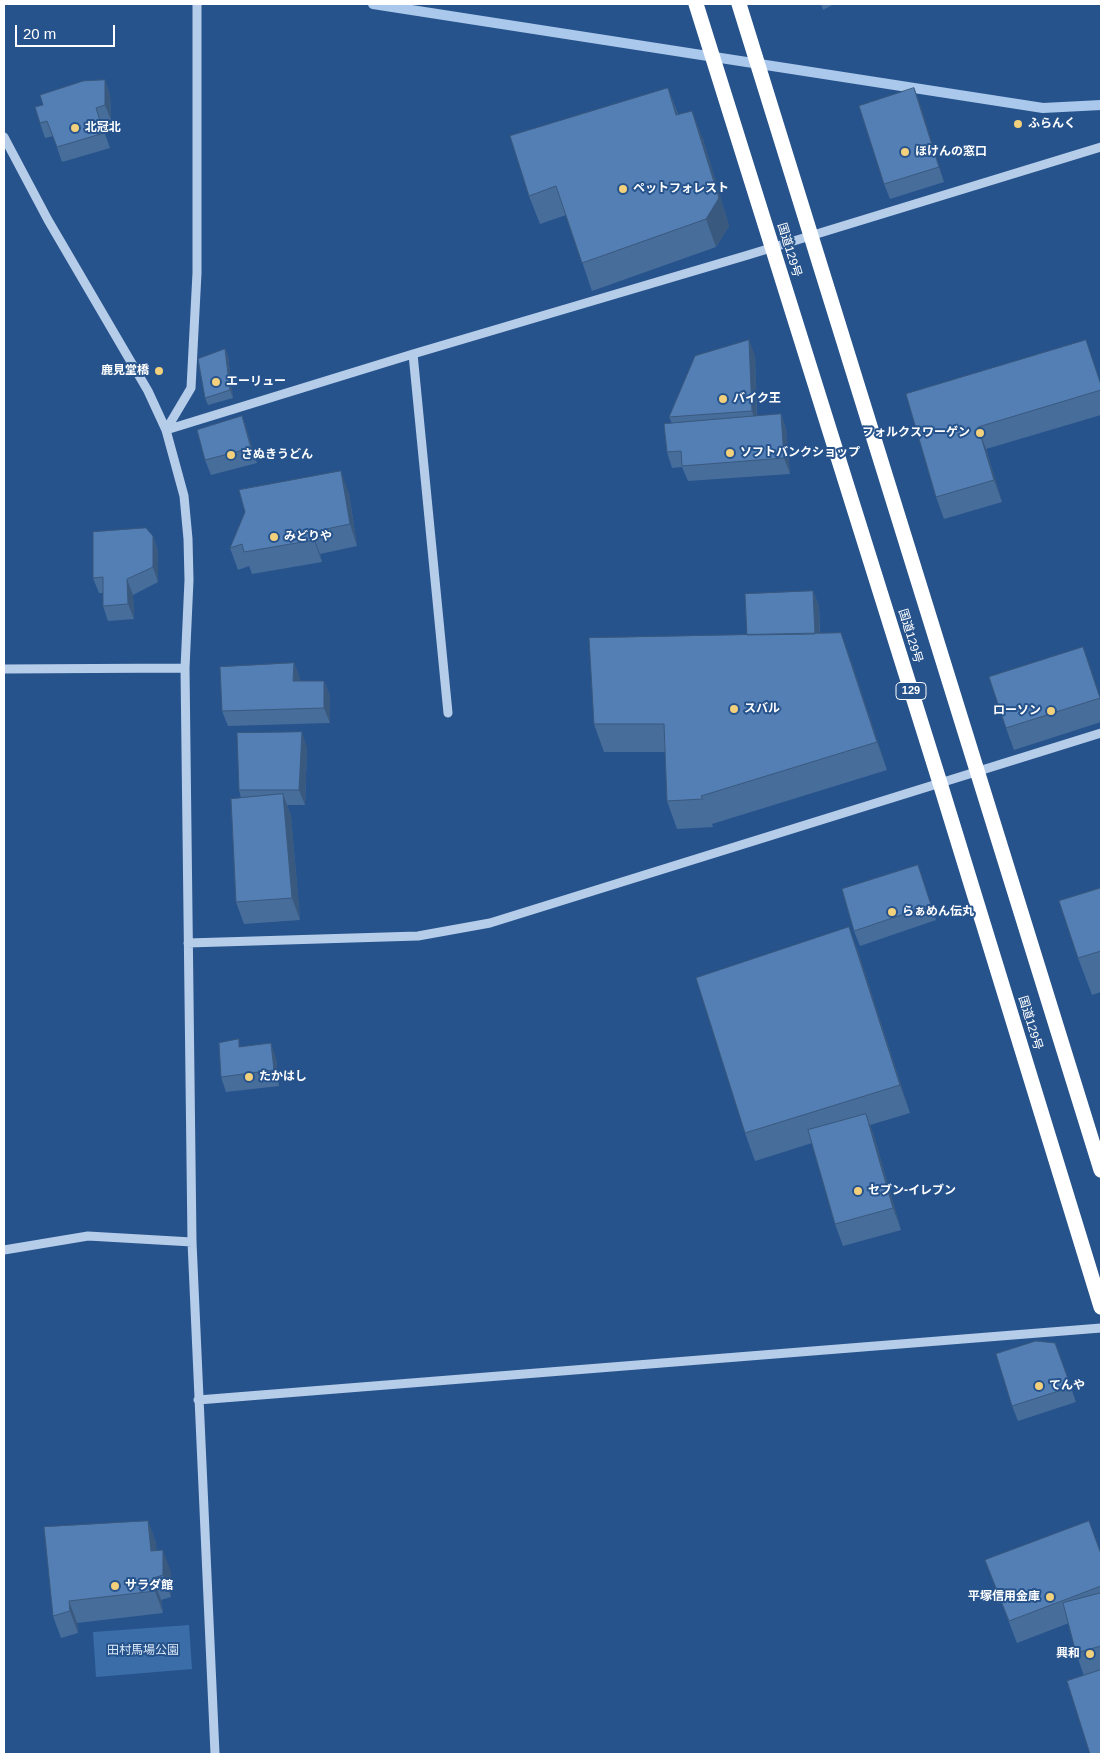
<!DOCTYPE html>
<html>
<head>
<meta charset="utf-8">
<style>
  body { margin:0 }
  #map { position:relative; width:1105px; height:1758px; overflow:hidden; background:#27538c; font-family:Helvetica,sans-serif }
  canvas { display:block }
  .frame { position:absolute; inset:0; border:5px solid #fff; pointer-events:none }
  .scale { position:absolute; left:15px; top:25px; width:100px; height:22px; box-sizing:border-box; border:2px solid #fff; border-top:0; padding-left:6px; font-size:15px; line-height:18px; white-space:nowrap; color:#fff; -webkit-text-stroke:4px #27538c; paint-order:stroke }
</style>
</head>
<body>
<div id="map">
<canvas width="1105" height="1758"></canvas>
<div class="frame"></div>
<div class="scale">20 m</div>
</div>
<script>
const context = document.querySelector('canvas').getContext('2d');
context.lineJoin = 'round';
function paint(path, color) { context.fillStyle = color; context.fill(path, 'evenodd'); }
function trace(path, color, width, dash) { context.strokeStyle = color; context.lineWidth = width; context.lineCap = dash ? 'butt' : 'round'; context.setLineDash(dash || []); context.stroke(path); }
function write(font, color, halo, rows, align = 'center') {
  context.font = font + ' Helvetica,"Noto Sans JP",sans-serif'; context.lineWidth = 4; context.setLineDash([]); context.textBaseline = 'middle'; context.strokeStyle = halo; context.fillStyle = color; for (const [text, x, y, turn = 0] of rows) {
    context.save(); context.translate(x, y); context.rotate((+turn || 0) * Math.PI / 180); context.textAlign = isNaN(turn) ? turn : align; if (halo) context.strokeText(text, 0, 0); context.fillText(text, 0, 0); context.restore();
  }
}
paint(new Path2D(`
  M189,1625L192,1669L96,1677L93,1632Z`), '#3b6da8');
trace(new Path2D(`
  M373,4L1043,108L1101,105`), '#aac8eb', 10);
trace(new Path2D(`
  M4,137L48,220L148,391L166,430L184,496L188,539L189,580L185,668L192,1242L215,1754
  M413,354L448,713
  M166,430L413,354L748,255L1101,147
  M166,430L191,388L197,273V4
  M4,669L185,668
  M188,943L418,936L490,923L1101,733
  M4,1250L88,1236L192,1242
  M198,1400L1101,1328`), '#b6cdea', 9);
trace(new Path2D(`
  M696,4L940,783L1101,1307
  M739,4L1101,1170`), '#fff', 15);
paint(new Path2D(`
  M821,4H834L823,10Z
  M105,80L110,95L111,120L101,123L110,148L62,162L53,136L45,138L40,123L43,105Z
  M668,88L678,114L703,139L729,226L716,247L592,291L566,215L540,224L529,196Z
  M914,88L944,182L890,199L884,184Z
  M225,349L228,356L233,398L208,405L205,398Z
  M755,355L757,416L781,414L786,429L790,474L688,481L682,467L672,468L667,452L672,423L669,417Z
  M1101,384V415L986,449L1002,502L944,519L936,497L906,394Z
  M242,416L247,431L257,463L211,475L205,460Z
  M349,493L357,546L320,554L322,562L252,574L249,566L238,570L230,548Z
  M153,536L158,551V582L133,595L134,619L108,621L103,606V593H99L93,578Z
  M813,591L819,606L820,633L851,661L887,770L712,824L713,827L677,829L667,801L665,752H604L594,724L747,635Z
  M1083,647L1101,700V722L1014,750L1006,728Z
  M294,663L300,678L299,681H324L330,696V723L228,726L222,711Z
  M307,747L305,805H287L291,816L300,920L244,924L236,902L241,798L239,790Z
  M918,865L936,920L860,946L854,931Z
  M1101,888V992L1092,995L1078,958Z
  M849,927L859,955L910,1113L870,1125L874,1136L901,1230L843,1246L835,1224L812,1143L755,1161L745,1133Z
  M241,1047L276,1058L279,1086L226,1092L221,1077Z
  M1055,1343L1076,1402L1018,1421L1012,1406Z
  M148,1521L156,1543V1551L171,1572V1597L161,1600L163,1613L77,1623L78,1633L61,1638L53,1616Z
  M1101,1554V1754L1084,1676L1076,1653L1069,1623L1017,1643L985,1560Z`), '#476d9b');
paint(new Path2D(`
  M105,80L110,95L111,120L105,105Z
  M668,88L678,116L676,115Z
  M914,88L920,103L944,182L939,167Z
  M692,111L703,139L729,226L716,247L706,219Z
  M749,340L755,355L757,427L752,411Z
  M225,349L228,356L233,398L230,390Z
  M781,414L786,429L790,474L784,458Z
  M242,416L247,431L257,463L251,448Z
  M978,427L986,449L1002,502L994,480Z
  M341,471L349,493L357,546L350,524Z
  M312,532L320,554L322,562L314,540Z
  M153,536L158,551V582L153,567Z
  M127,579L133,595L134,619L128,604Z
  M813,591L819,606L820,651L815,636Z
  M841,633L851,661L887,770L877,742Z
  M1083,647L1091,669L1101,700V702Z
  M294,663L300,678L299,696L293,681Z
  M324,681L330,696V723L324,708Z
  M302,732L307,747L305,805L299,790Z
  M283,794L291,816L300,920L292,898Z
  M849,927L859,955L910,1113L900,1085Z
  M271,1043L276,1058L279,1086L274,1070Z
  M866,1114L874,1136L901,1230L893,1208Z
  M148,1521L156,1543L159,1573L151,1551Z
  M163,1550L171,1572V1597L163,1575Z
  M153,1578L161,1600L163,1613L155,1591Z
  M69,1601L77,1623L78,1633L70,1611Z`), '#3a597e');
const building = new Path2D(`
  M105,80V105L96,108L104,133L57,147L47,121L40,123L35,107L43,105L40,95L83,81Z
  M668,88L676,115L692,111L719,198L706,219L582,263L556,186L529,196L510,136Z
  M914,88L939,167L884,184L859,106Z
  M749,340L752,411L669,417L695,356Z
  M1086,340L1101,385V390L978,427L994,480L936,497L906,394Z
  M225,349L230,390L205,398L198,359Z
  M781,414L784,458L682,466L681,451L667,452L664,424Z
  M242,416L251,448L205,460L197,430Z
  M341,471L350,524L312,532L314,540L244,552L242,544L230,548L245,512L239,490Z
  M146,528L153,536V567L127,579L128,604L103,606V577L93,578V532Z
  M813,591L815,634L747,635L745,594Z
  M841,633L877,742L701,796L703,799L667,801L664,724H594L589,638Z
  M1083,647L1100,698L1006,728L989,677Z
  M294,663L293,681H324V708L222,711L220,667Z
  M302,732L299,790H239L237,733Z
  M283,794L292,898L236,902L231,799Z
  M918,865L931,905L854,931L842,889Z
  M1101,888V951L1078,958L1059,901Z
  M849,927L900,1085L745,1133L696,978Z
  M239,1039V1047L271,1043L274,1070L221,1077L219,1043Z
  M866,1114L893,1208L835,1224L808,1130Z
  M1036,1341L1055,1343L1071,1387L1012,1406L996,1354Z
  M148,1521L151,1551L163,1550V1575L153,1578L155,1591L69,1601L70,1611L53,1616L44,1527Z
  M1089,1521L1101,1554V1586L1009,1621L985,1560Z
  M1101,1593V1646L1076,1653L1063,1603Z
  M1101,1670V1754H1090L1067,1681Z`);
paint(building, '#537fb4');
trace(building, '#3a597e', 1);
for (const [x, y, r, color] of [
  [1018,124,5,"#f3d07b"],
  [75,128,5,"#f3d07b"],
  [905,152,5,"#f3d07b"],
  [623,189,5,"#f3d07b"],
  [159,371,5,"#f3d07b"],
  [216,382,5,"#f3d07b"],
  [723,399,5,"#f3d07b"],
  [980,433,5,"#f3d07b"],
  [730,453,5,"#f3d07b"],
  [231,455,5,"#f3d07b"],
  [274,537,5,"#f3d07b"],
  [734,709,5,"#f3d07b"],
  [1051,711,5,"#f3d07b"],
  [892,912,5,"#f3d07b"],
  [249,1077,5,"#f3d07b"],
  [858,1191,5,"#f3d07b"],
  [1039,1386,5,"#f3d07b"],
  [115,1586,5,"#f3d07b"],
  [1050,1597,5,"#f3d07b"],
  [1090,1654,5,"#f3d07b"]
]) { const dot = new Path2D(); dot.arc(x, y, r, 0, 2 * Math.PI); context.fillStyle = color; context.fill(dot); trace(dot, '#27538c', 2); }
for (const [x, y, w] of [
  [911,691,30]
]) { const box = new Path2D(); box.roundRect(x - w / 2, y - 8.5, w, 17, 4); context.fillStyle = '#27538c'; context.fill(box); trace(box, '#fff', 1); }
write('bold 11px', '#fff', null, [
  ["129",911,691]
]);
write('bold 12px', '#fff', '#27538c', [
  ["ふらんく",1028,124],
  ["北冠北",85,128],
  ["ほけんの窓口",915,152],
  ["ペットフォレスト",633,189],
  ["鹿見堂橋",149,371,"right"],
  ["エーリュー",226,382],
  ["バイク王",733,399],
  ["フォルクスワーゲン",970,433,"right"],
  ["ソフトバンクショップ",740,453],
  ["さぬきうどん",241,455],
  ["みどりや",284,537],
  ["スバル",744,709],
  ["ローソン",1041,711,"right"],
  ["らぁめん伝丸",902,912],
  ["たかはし",259,1077],
  ["セブン-イレブン",868,1191],
  ["てんや",1049,1386],
  ["サラダ館",125,1586],
  ["平塚信用金庫",1040,1597,"right"],
  ["興和",1080,1654,"right"]
], 'left');
write('12px', '#fff', '#27538c', [
  ["国道129号",789,250,73],
  ["国道129号",910,636,73],
  ["国道129号",1030,1023,73]
]);
write('12px', '#dae8f8', '#27538c', [
  ["田村馬場公園",143,1651]
]);
</script>
</body>
</html>
